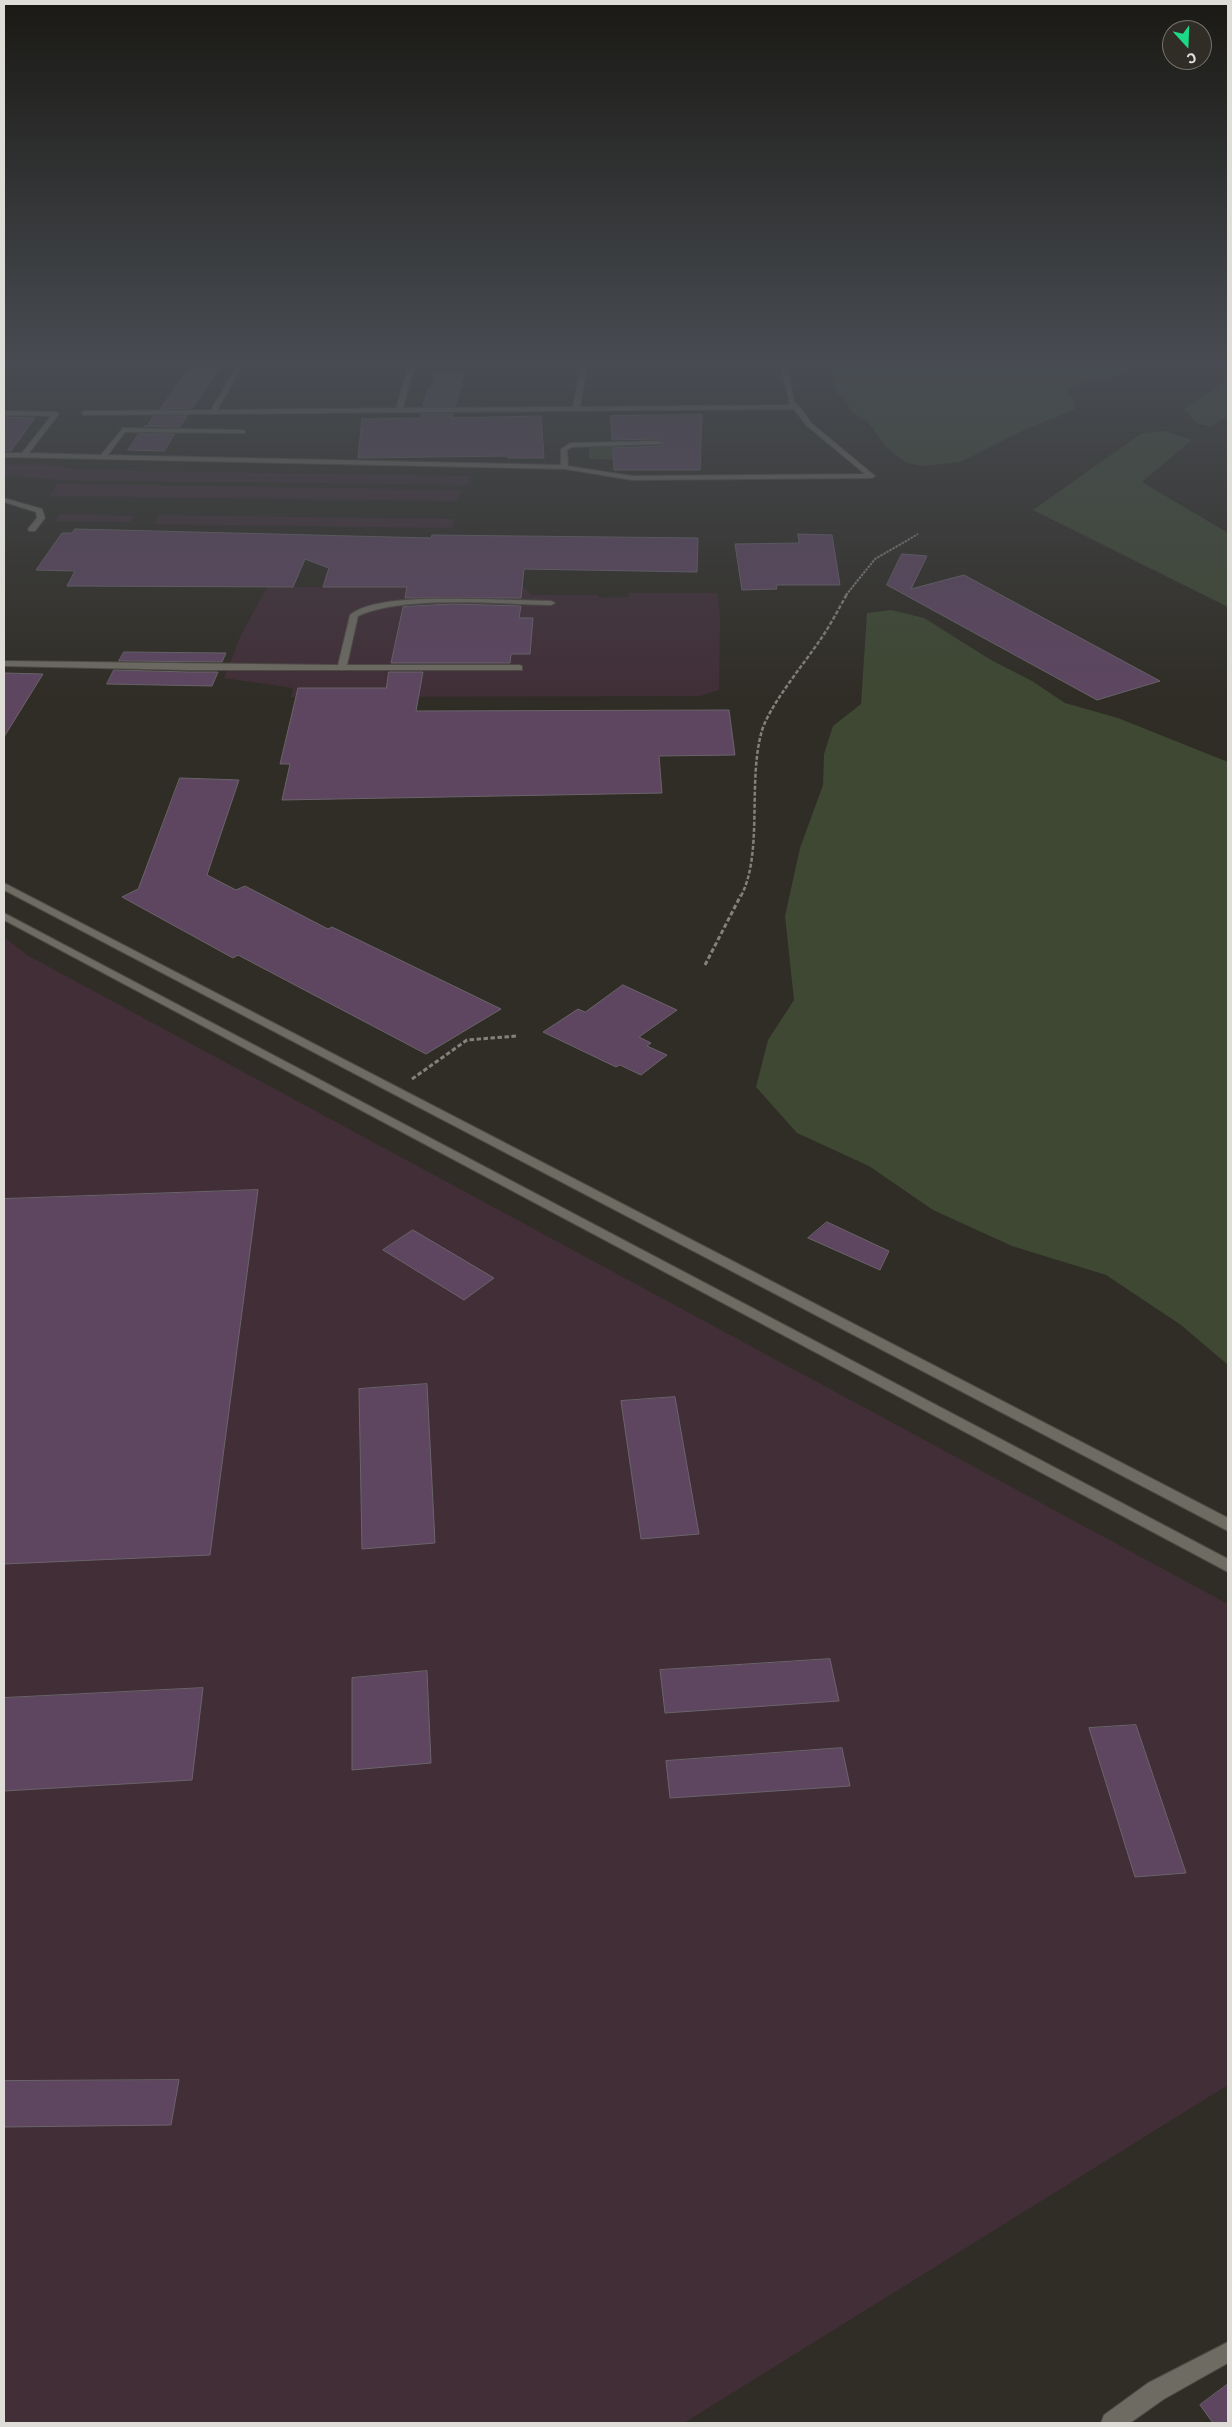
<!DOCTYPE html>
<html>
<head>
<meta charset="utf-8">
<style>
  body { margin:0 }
  #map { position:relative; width:1232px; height:2427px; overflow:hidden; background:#302d26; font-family:"IBM Plex Sans",sans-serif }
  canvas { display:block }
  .frame { position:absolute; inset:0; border:5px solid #dfddd8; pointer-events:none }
  .north { position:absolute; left:1162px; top:20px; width:50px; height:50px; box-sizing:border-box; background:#302d26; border:1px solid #76736d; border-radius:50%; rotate:160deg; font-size:14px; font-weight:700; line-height:20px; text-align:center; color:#dfddd8 }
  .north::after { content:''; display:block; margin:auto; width:18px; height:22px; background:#1cd988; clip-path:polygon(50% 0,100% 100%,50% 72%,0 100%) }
</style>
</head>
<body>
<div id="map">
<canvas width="1232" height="2427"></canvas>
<div class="frame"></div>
<div class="north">С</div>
</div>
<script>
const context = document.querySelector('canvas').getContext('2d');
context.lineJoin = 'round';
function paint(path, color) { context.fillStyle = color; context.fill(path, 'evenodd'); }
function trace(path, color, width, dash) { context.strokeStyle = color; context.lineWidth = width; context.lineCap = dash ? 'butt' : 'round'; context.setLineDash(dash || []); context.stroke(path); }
paint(new Path2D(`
  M4,465H53L79,470L471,476L468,485L59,480L4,475Z
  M57,484L461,490L458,501L49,496Z
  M60,514L134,516L130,522L55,521Z
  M159,515L454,519L452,528L154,524Z
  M267,587H523L532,595H597L600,598L628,597L629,593H717L720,616L719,690L700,696L291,697L293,688L224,678L240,637Z
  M4,937L27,955L1228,1604V2085L684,2423H4Z`), '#412e37');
paint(new Path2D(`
  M828,362H1147L1120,375L1083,382L1067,391L1075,401L1076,409L1026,429L960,462L925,466L906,463L885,446L868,422L852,412L847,403L837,394Z
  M1228,380V416L1212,426L1197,424L1184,408Z
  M1165,431L1192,440L1142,482L1228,533V607L1033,510L1142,433Z
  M625,444L626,460L589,459V447L591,445Z
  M891,610L924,618L991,660L1032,681L1065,703L1118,718L1228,762V1365L1181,1325L1106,1275L1012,1246L933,1210L869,1166L797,1133L756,1087L768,1040L794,1000L785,916L800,848L823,785L824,754L833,726L861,704L867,613Z`), '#3e4832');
const building = new Path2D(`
  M195,364H222L193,408L160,409L189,368Z
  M436,374H464L455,406H423L428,389H431Z
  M421,414H453L452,418L541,416L544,458H508V456L358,458L362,419L420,418Z
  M702,415L700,470H614L613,448L661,446L664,443L659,439L612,440L611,416Z
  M154,416H187L180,427L144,426H147Z
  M4,417L35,418L11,451H4Z
  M139,434H175L164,451L128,450Z
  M75,529L431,538L432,535L698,538L697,572L524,569L521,598H405L407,587H323L329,568L305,559L293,587L67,586L75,571L36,570L62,533H72Z
  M798,534L832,535L840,585H776L777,589L742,590L735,544L799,543Z
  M902,554L927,556L911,589L964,575L1160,681L1097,700L887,585Z
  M452,604L521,606L519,618H533L530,654H511L510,663H391L403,607Z
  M124,652L226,653L222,662L119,661Z
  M114,670L188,672H218L212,686L107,684Z
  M389,672H423L416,711L729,710L735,755L659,756L662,793L282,800L290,764H280L298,688H386Z
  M4,673L43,674L4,737Z
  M180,778L239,780L207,875L236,890L245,886L328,929L332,927L501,1009L426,1054L238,955L233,958L122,897L138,889Z
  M623,985L677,1010L639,1037L651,1043L647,1046L667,1055L641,1075L620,1065L616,1067L543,1032L578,1009L585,1012Z
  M258,1190L210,1555L4,1564V1199Z
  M827,1222L889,1251L880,1270L808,1238Z
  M413,1230L494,1278L464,1300L383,1250Z
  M427,1384L435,1543L362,1549L359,1389Z
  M675,1397L699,1534L641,1539L621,1401Z
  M830,1659L839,1701L665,1713L660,1670Z
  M427,1671L431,1763L352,1770V1678Z
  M203,1688L192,1780L4,1791V1698Z
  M1136,1725L1186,1873L1135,1877L1089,1728Z
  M842,1748L850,1786L670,1798L666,1761Z
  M179,2080L171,2125L4,2127V2081Z
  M1228,2384V2423H1213L1200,2405Z`);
paint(building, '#5e4661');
trace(building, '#6a646a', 1);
const minor = new Path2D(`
  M239,362H245L217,410L396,408L410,362H416L403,408L573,407L582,362H588L580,407L790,405L780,362H786L794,402L803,411L811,423L875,476L872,478L632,480L565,469L4,457V453H22L51,416L4,415V411L56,412L59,414L29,453L101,455L123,428L243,430L245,431V433L125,432L108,455L561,465V449L570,443L659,441L662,443L661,444L572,447L567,450L568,466L632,476L865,474L806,425L794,409L84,415L81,413L84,411L211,410Z
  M4,498L42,509L45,518L35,531H29L28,529L37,518L36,512L4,502Z
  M479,599L551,601L555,603L551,605C499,604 404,595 358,616L347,665H519L522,666V670H188L4,666V661L338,665L350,615C373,595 448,599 479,599Z
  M4,883L1228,1518V1531L4,890Z
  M4,913L1228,1559V1572L4,920Z
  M1228,2342V2363L1164,2399L1130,2423H1101L1104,2415L1148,2383Z`);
trace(minor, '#4c4943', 2);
trace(new Path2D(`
  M846,595L875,559L918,534`), '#84817b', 2, [2.5, 1]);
trace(new Path2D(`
  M741,896C763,854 748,784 761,734C767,708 804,664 820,640C830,626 838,610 847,594`), '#84817b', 2.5, [4, 2]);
trace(new Path2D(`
  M705,965L741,895
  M412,1079L467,1040L517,1036`), '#84817b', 3, [4.5, 2.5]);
paint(minor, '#6e6b63');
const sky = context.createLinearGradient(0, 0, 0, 701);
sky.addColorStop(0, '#1a1915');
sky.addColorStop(0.52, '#484c52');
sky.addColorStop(1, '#484c5200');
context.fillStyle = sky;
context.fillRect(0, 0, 1232, 701);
</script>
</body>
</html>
